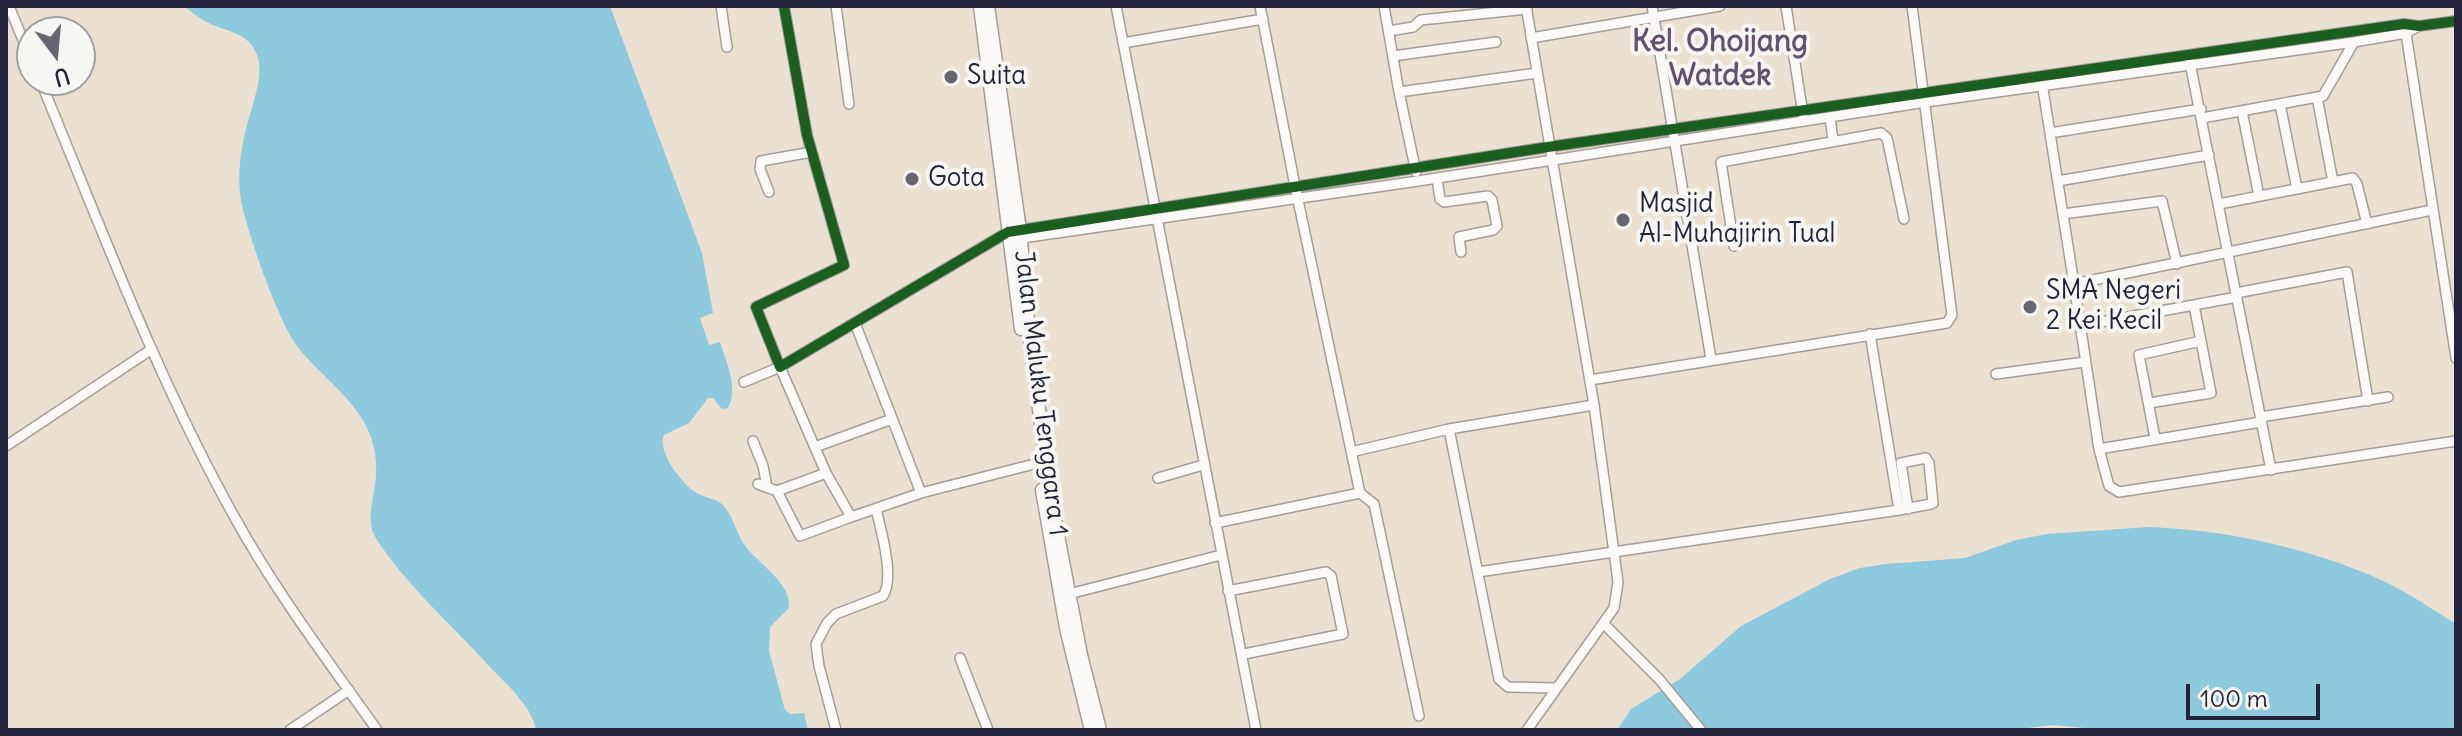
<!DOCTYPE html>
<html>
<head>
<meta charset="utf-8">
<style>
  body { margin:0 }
  #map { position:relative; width:2462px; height:736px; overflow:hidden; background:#eae1d3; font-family:Delius,sans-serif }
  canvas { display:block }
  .frame { position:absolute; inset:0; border:8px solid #22223b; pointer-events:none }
  .north { position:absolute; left:16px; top:16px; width:80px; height:80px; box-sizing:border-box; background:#f6f6f2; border:2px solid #a1a1a9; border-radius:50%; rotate:164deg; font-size:22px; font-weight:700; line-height:32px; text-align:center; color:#22223b }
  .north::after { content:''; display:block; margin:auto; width:28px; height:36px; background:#686570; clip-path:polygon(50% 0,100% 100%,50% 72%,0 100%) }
  .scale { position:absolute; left:2186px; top:684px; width:134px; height:36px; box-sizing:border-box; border:4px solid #22223b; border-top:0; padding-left:10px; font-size:24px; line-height:28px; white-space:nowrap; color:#22223b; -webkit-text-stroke:6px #f6f6f2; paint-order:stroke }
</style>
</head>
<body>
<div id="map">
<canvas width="2462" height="736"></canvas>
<div class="frame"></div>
<div class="north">U</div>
<div class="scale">100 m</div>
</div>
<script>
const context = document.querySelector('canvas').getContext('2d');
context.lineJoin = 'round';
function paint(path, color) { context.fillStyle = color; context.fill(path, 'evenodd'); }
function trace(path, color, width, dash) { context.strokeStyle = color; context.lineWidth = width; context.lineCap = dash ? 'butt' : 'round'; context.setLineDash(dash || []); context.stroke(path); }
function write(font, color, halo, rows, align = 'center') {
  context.font = font + ' Delius,sans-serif'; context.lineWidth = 8; context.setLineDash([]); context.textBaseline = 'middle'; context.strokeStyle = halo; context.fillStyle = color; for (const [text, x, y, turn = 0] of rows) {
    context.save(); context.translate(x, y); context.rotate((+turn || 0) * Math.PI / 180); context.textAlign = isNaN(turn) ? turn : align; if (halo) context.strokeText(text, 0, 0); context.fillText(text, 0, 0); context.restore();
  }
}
paint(new Path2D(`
  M184,6H610L702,253L713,313L700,318L709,345L720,342C726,362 739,388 728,408L722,409L713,398H708L689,423L664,435C657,452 681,482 695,492C704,498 716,498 723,505C733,516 736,532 744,544C758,565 791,581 789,608L770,627L769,651L785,710L790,714L804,713L808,730H536C532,706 506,684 490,667C453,626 408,587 377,540C364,521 375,496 376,475C377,459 374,442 367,428C352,397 322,376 300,350C279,324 252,244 243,210C237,186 239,161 244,138C248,115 266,76 257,55C248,30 223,32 203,20C197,16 190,11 184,6Z
  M2149,527C2223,530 2296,545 2365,573C2397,585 2427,606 2456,624V730H2107L2052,725L2011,730H1617L1631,709L1680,679L1741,626L1830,579L1860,568L1886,564L1965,558L2016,540L2047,534Z`), '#8ec9de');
const minor = new Path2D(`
  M9,6L32,62
  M721,6L727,47
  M784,6L807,135L844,265L756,307L780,367L1008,232L1548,147L2404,24L2419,26L2456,21
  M836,6L849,104
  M1116,6L1256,730
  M1384,6L1399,92L1416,172
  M1526,6L1594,405L1618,582L1614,608L1527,730
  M1652,6L1711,359
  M1786,6L1803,114
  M2405,27L2456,358
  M1389,31L1413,27L1421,20L1527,9
  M1531,38L1720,6
  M1123,43L1263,19
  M1393,56L1496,42
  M2189,58L2271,470
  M40,80C101,227 157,379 235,518C276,592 328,661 377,730
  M2042,83L2074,284L2432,210
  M1399,92L1537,73
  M2317,97L2333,182
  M2280,104L2297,189
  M2242,111L2259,196
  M1830,117L1833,141
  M2202,118L2323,96L2354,42
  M2050,133L2201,109
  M1437,178L1440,199L1444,202L1488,196L1492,200L1497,226L1493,230L1459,237L1461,252
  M2058,181L2209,155
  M769,192L760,169L761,161L812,152
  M2219,204L2353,178L2357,184L2367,224
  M2063,214L2162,201L2177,264
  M1015,239L1418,181L1926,102L2354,42L2406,33L2419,26
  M1734,246L1721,162L1881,133L1887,138L1904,219
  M2074,284L2099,449L2109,486L2119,492L2456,441
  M2236,293L2347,272L2368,401
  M855,323L921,493
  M2079,326L2194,305
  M1996,374L2085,362
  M1590,380L1947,323L1952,315L1912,6
  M744,382L780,367L826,473L851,517L921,493L1046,461
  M2149,403L2211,393L2194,305L2237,297
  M2260,417L2388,397
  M1449,429L1499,679L1508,687L1556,688
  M2155,438L2139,355L2201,341
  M753,441L763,466L767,487
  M6,446L152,349
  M815,447L892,419
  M2099,449L2261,422
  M1351,452L1449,429L1594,405
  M1158,478L1203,465
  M758,484L777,491L826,473
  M777,491L800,536L851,517
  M1360,493L1374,504L1419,716
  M1899,510L1931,504L1933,503L1929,463L1926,458L1901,463L1908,509
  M1215,523L1360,493L1295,186L1260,6
  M1478,572L1899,510L1870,334
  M1228,591L1326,572L1331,576L1343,634L1244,654
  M1069,594L1221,555
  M1604,624L1659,679L1701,730
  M960,658L988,730
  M290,730L349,690
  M836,730L819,666L816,644L827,623L836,614L883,596C895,578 881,530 876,509`);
const highway = new Path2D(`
  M980,6L1021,329
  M988,6L1020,230L1029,332L1050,494L1081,655L1100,730
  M1042,490L1066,628L1091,730`);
trace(minor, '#a49e99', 12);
trace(highway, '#a49e99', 15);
trace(minor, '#fcfaf8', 9);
trace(highway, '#fcfaf8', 12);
trace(new Path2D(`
  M784,6L807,135L844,265L756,307L780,367L1008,232L1548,147L2404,24L2419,26L2456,21`), '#1b5e20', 10);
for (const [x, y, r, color] of [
  [951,77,8,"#686570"],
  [912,179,8,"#686570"],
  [1623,220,8,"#686570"],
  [2030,307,8,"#686570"]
]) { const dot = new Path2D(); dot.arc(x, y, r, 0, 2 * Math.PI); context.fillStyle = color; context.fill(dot); trace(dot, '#f6f6f2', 3); }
write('26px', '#22223b', '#f6f6f2', [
  ["Suita",967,77],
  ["Gota",928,179],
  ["Masjid",1639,205],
  ["Al-Muhajirin Tual",1639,235],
  ["SMA Negeri",2046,292],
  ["2 Kei Kecil",2046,322]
], 'left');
write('26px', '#22223b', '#f6f6f2', [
  ["Jalan Maluku Tenggara 1",1040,393,83]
]);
write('bold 30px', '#645170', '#f6f6f2', [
  ["Kel. Ohoijang",1720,42],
  ["Watdek",1720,76]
]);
</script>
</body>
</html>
